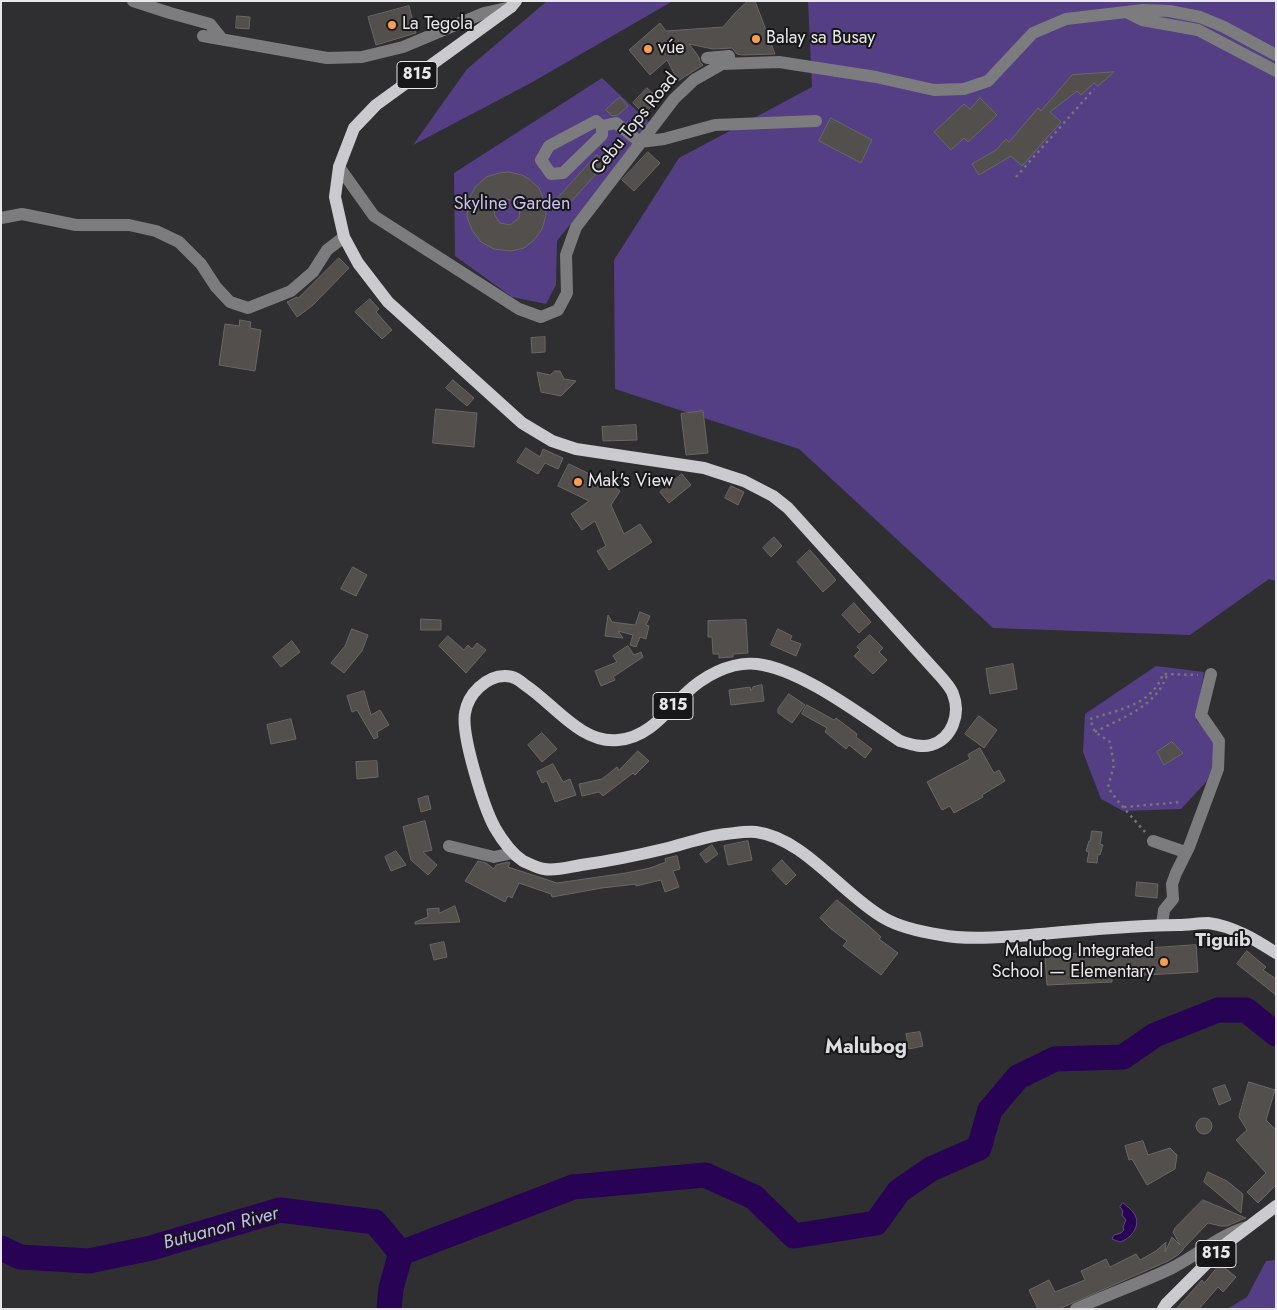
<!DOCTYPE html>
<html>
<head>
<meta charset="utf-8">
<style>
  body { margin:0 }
  #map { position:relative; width:1277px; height:1310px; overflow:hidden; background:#2f2e31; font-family:Jost,sans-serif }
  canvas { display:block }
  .frame { position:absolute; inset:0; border:2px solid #e8e7e9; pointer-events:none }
</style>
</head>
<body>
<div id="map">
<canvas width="1277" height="1310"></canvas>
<div class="frame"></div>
</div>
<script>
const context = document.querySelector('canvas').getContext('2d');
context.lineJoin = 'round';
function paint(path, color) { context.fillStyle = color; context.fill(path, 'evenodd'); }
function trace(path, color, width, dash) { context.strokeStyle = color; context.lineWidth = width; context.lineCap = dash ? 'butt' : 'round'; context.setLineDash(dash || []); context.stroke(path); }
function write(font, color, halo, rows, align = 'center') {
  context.font = font + ' Jost,sans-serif'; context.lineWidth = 4; context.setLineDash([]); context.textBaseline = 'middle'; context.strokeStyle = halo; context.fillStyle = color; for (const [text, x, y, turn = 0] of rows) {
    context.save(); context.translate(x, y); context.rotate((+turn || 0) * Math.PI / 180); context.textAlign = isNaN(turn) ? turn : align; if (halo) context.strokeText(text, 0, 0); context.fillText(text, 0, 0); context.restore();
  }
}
paint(new Path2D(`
  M547,1H673L529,84L413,145L467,69Z
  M808,1H1276V581L1269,579L1190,635L993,628L799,449L615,389L614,260L679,158L812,87Z
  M602,78L650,123L557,241L556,285L546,304L512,297L455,256L454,173Z
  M1156,666L1204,672L1196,720L1215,739V767L1208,780L1181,809L1123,811L1101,799L1083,752L1085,714Z
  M1276,1260V1309H1227L1247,1297L1266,1261Z`), '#543e84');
const water = new Path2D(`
  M1123,1203C1127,1206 1133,1211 1135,1215C1141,1227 1130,1239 1120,1242L1112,1239L1114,1235L1121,1233L1124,1230L1123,1227L1126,1220L1122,1215L1123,1211L1120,1207Z`);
paint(water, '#280254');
trace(water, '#624781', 1);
trace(new Path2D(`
  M1,1248L20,1257L89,1261L151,1248L280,1210L375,1222L401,1253L391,1288L389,1309
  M401,1253L573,1187L705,1175L754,1197L794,1236L876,1223L899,1191L931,1169L979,1148L990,1110L1018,1077L1055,1059L1123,1057L1155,1035L1218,1010H1246L1276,1034`), '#280254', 25);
const building = new Path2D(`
  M748,1H755L775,54L742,55L737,54L732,48L713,49L689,44L699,57L700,62L703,65L678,81L667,60L650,75L629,50L660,23L666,31L723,27L736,12Z
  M409,6L416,33L376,45L368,17Z
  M237,16L250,17L249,29L236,28Z
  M1114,72L1098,86L1094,83L1081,95L1077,91L1050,112L1061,122L1022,166L1011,156L979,175L972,164L996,150L1006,139L1009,142L1038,108L1041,111L1072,75Z
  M647,88L659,99L644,114L633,103Z
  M620,97L628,106L618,115L612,116L606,110Z
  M980,98L997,115L968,142L964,138L951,150L934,132L964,104L970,109Z
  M831,118L872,140L861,163L819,141Z
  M648,152L660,163L634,191L622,180Z
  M597,155L606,163L566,207L557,199Z
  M509,172L522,175L529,179L539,188L545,202L546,215L542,229L534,240L524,248L511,251L494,249L481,242L472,230L467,217L469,199L475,187L486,177L499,173ZM506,199L514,201L520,208L519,218L510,225L500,223L494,214L497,204Z
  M339,258L349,268L312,306L297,317L287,302L297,297L298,298Z
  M370,299L379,309L376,312L392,330L382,339L355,312Z
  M240,320L251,322L250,328L261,330L255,371L219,365L225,324L239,326Z
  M545,337V352L532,353L531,338Z
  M555,371H560L564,379L576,381L561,396L541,392L537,372L550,375Z
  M453,380L474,398L467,406L446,388Z
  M436,409L477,413L474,447L433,443Z
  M703,411L708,453L686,455L681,414Z
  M636,425L637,440L603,441L602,427Z
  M526,448L540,457L543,449L563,458L558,469L545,463L538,474L517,462Z
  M569,464L602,480L603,479L620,491L611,505L624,534L640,524L652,542L609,570L597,551L606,546L595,521L582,530L571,514L589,501L558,486Z
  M682,474L691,485L669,503L660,492Z
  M731,486L744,492L738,505L725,498Z
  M774,537L782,546L771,557L763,548Z
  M810,550L836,580L823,592L797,562Z
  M353,567L367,575L356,596L341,589Z
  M854,603L871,622L859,633L842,615Z
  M640,612L650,616L646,625L649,626L646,639L640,637L636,647L630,645L633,635L618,631L623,638L605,636L608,615L612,622L635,625Z
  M421,619L441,620V630H421Z
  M746,620L748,653L733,654V657L719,658V654H713L712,637H708V621Z
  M352,629L368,635L362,651L344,673L331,663L345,646Z
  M778,629L792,636L790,640L801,644L796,656L771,645Z
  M870,635L883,648L879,652L887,660L873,674L854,656L860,650L857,647Z
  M448,636L464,650L468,645L472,649L477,643L486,650L466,673L439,646Z
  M292,641L300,652L281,667L273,657Z
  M628,646L634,655L641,652L643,657L613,677L615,680L601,686L595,671L617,662L613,656Z
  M1013,664L1017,689L990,694L986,669Z
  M762,685L764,701L731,705L729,690L750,687L751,691L753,687Z
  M364,691L371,715L380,710L389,725L377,732L378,737L374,739L357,710L352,712L347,696Z
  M789,694L805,705L792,723L778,713V709Z
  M807,705L834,720L836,718L857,734L856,737L872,749L865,758L849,745L846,749L825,732L827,728L802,714Z
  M979,716L997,730L984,748L965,734Z
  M291,719L296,739L271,744L267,725Z
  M542,733L557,749L542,762L528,745Z
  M1172,742L1183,753L1164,765L1157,752Z
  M980,748L994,773L999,770L1005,781L982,795L983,797L954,813L950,806L942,810L927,782L970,759L968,755Z
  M638,751L649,761L635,775L633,773L603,796L599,792L582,796L579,784L602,779L617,767L619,770Z
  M377,761L378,777L357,779L356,762Z
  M553,764L563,782L570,779L576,795L555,802L547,781L542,783L537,772Z
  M428,796L431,809L421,812L418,799Z
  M425,821L432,850L423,852L437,865L428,875L411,860L403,827Z
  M1092,831L1102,832L1100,844L1103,845L1100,855L1098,854L1097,863L1087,862L1089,852L1086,851L1089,841H1090Z
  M748,841L752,860L728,865L724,846Z
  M712,845L718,854L706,863L700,854Z
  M396,851L406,865L391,871L385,857Z
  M677,856L680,869L673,871L679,887L665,892L661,880L636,886V884L602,888L552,897L551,894L519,883L512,898L508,896L505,902L465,881L478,861L486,863L494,869L496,865L508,862L510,863L508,867L557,883L626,873L650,868L666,862L665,859Z
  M782,860L796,875L786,885L772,870Z
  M1137,882L1158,884L1157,898L1136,896Z
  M837,900L870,927L881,937L879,939L898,953L881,975L843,946L847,941L831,929L820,918Z
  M455,906L460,922L415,924V922L428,917L427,909L439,908V913Z
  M444,942L447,957L434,960L430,945Z
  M1196,945L1198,972L1112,977V982L1047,985L1045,956Z
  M1247,951L1266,967L1263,970L1276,979V995L1237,964Z
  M920,1032L923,1046L909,1049L906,1034Z
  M1249,1082L1275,1090L1266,1120L1276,1130V1185L1258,1203L1247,1192L1266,1173L1236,1140L1247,1130L1239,1117Z
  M1225,1085L1231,1100L1219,1105L1213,1089Z
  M1196 1126a8 8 0 1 1 16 0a8 8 0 1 1-16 0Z
  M1143,1141L1148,1155L1170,1148L1177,1155L1175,1169L1147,1185L1132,1159L1129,1160L1125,1146Z
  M1208,1172L1227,1181L1243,1194L1241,1213L1204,1182Z
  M1203,1200L1246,1218L1227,1226H1221L1208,1223L1183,1249V1250L1178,1255L1168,1261L1059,1309H1038L1029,1290L1049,1280L1055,1292L1085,1280L1081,1271L1106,1259L1110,1267L1136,1254L1140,1260L1156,1251L1166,1242L1165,1252L1172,1237L1180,1245L1173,1232L1175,1228Z
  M1220,1264L1236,1277L1223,1292L1218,1287L1199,1309H1176L1202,1280L1204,1283Z`);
paint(building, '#524f4c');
trace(building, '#6a6764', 1);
trace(new Path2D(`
  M1016,177L1094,89
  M1095,732C1123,717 1156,707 1167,675
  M1124,807L1182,802
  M1145,832C1134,819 1116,801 1108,787L1114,765L1110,742L1095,732L1090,719C1118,710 1152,705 1163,674L1198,675`), '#757477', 2.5, [2.5, 4]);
trace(new Path2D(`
  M133,1L170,13L210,24L222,39
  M1128,13L1142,20L1198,30L1276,71
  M203,36L327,58L362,57L403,47L484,13L511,7
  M707,58L729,56
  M596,121L602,126V135L563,173L551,174L541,160L549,146Z
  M602,126L616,123L640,142L664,139L715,125L816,121
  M339,167L374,216L519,309L541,317L558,310L567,293L566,255L576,227L674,99L694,80L722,64L779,62L876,77L934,90L964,89L988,81L1033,33L1066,19L1143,10L1169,11L1200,17L1224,27L1276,55
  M1,218L22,214L76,225H129L156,231L179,242L201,264L216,287L230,302L248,308L291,291L313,272L327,250L344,237
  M1153,841L1185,852
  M449,846L494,857L513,853
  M1162,925L1164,910L1173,899L1172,884L1176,873L1189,847L1218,769L1219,741L1201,715L1211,674
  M1076,1309C1108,1294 1141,1283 1172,1268C1198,1255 1219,1235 1247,1227`), '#7c7c7e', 12);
trace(new Path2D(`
  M516,1L511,7L376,105L354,128L339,167L335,197L344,237L358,263L388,302L522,423L552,441L576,449L704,468L744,481L773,496L788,508L942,678C946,683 951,688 953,694C961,714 952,739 931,745C921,748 910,744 900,741C862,716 801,669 757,664C730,661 702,677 684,695C665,714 647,738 618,740C581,744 554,704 525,685C519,680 514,676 505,676C486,676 468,694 465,713C461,735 484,808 495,828C502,840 511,853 523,861C530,864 537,868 544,869C556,871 569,867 581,865C610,861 639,855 668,848C687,843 707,836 726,834C736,833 746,831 756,832C804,838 843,895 884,918C901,928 922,932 941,935C967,940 1003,937 1030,935C1079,931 1129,925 1178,925C1188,925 1199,923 1208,923C1233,926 1256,940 1276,953
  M1163,1309L1166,1304L1227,1243L1276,1206`), '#cbcace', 12);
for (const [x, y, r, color] of [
  [392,25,5,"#fb9e52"],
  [756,39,5,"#fb9e52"],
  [648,49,5,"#fb9e52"],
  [578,482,5,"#fb9e52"],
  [1164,962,5,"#fb9e52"]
]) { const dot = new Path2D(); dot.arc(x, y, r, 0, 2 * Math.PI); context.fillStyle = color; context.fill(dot); trace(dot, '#171618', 2); }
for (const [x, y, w] of [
  [417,75,40],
  [673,706,40],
  [1216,1254,40]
]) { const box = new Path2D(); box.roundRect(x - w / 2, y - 13.5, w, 27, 4); context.fillStyle = '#171618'; context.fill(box); trace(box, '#e8e7e9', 1); }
write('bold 16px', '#e8e7e9', null, [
  ["815",417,75],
  ["815",673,706],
  ["815",1216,1254]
]);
write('18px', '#e8e7e9', '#171618', [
  ["La Tegola",402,25],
  ["Balay sa Busay",766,39],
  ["vúe",658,49],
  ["Mak's View",588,482],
  ["Malubog Integrated",1154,952,"right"],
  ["School — Elementary",1154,973,"right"]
], 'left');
write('18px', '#e8e7e9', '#171618', [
  ["Cebu Tops Road",635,124,-51]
]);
write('18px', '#ccc2ef', '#171618', [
  ["Skyline Garden",512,205]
]);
write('bold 19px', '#dcdce0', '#171618', [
  ["Tiguib",1223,941]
]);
write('italic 19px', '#c7b7fa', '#171618', [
  ["Butuanon River",221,1229,-15]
]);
write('bold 20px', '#dcdce0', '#171618', [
  ["Malubog",866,1048]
]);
</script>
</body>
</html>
